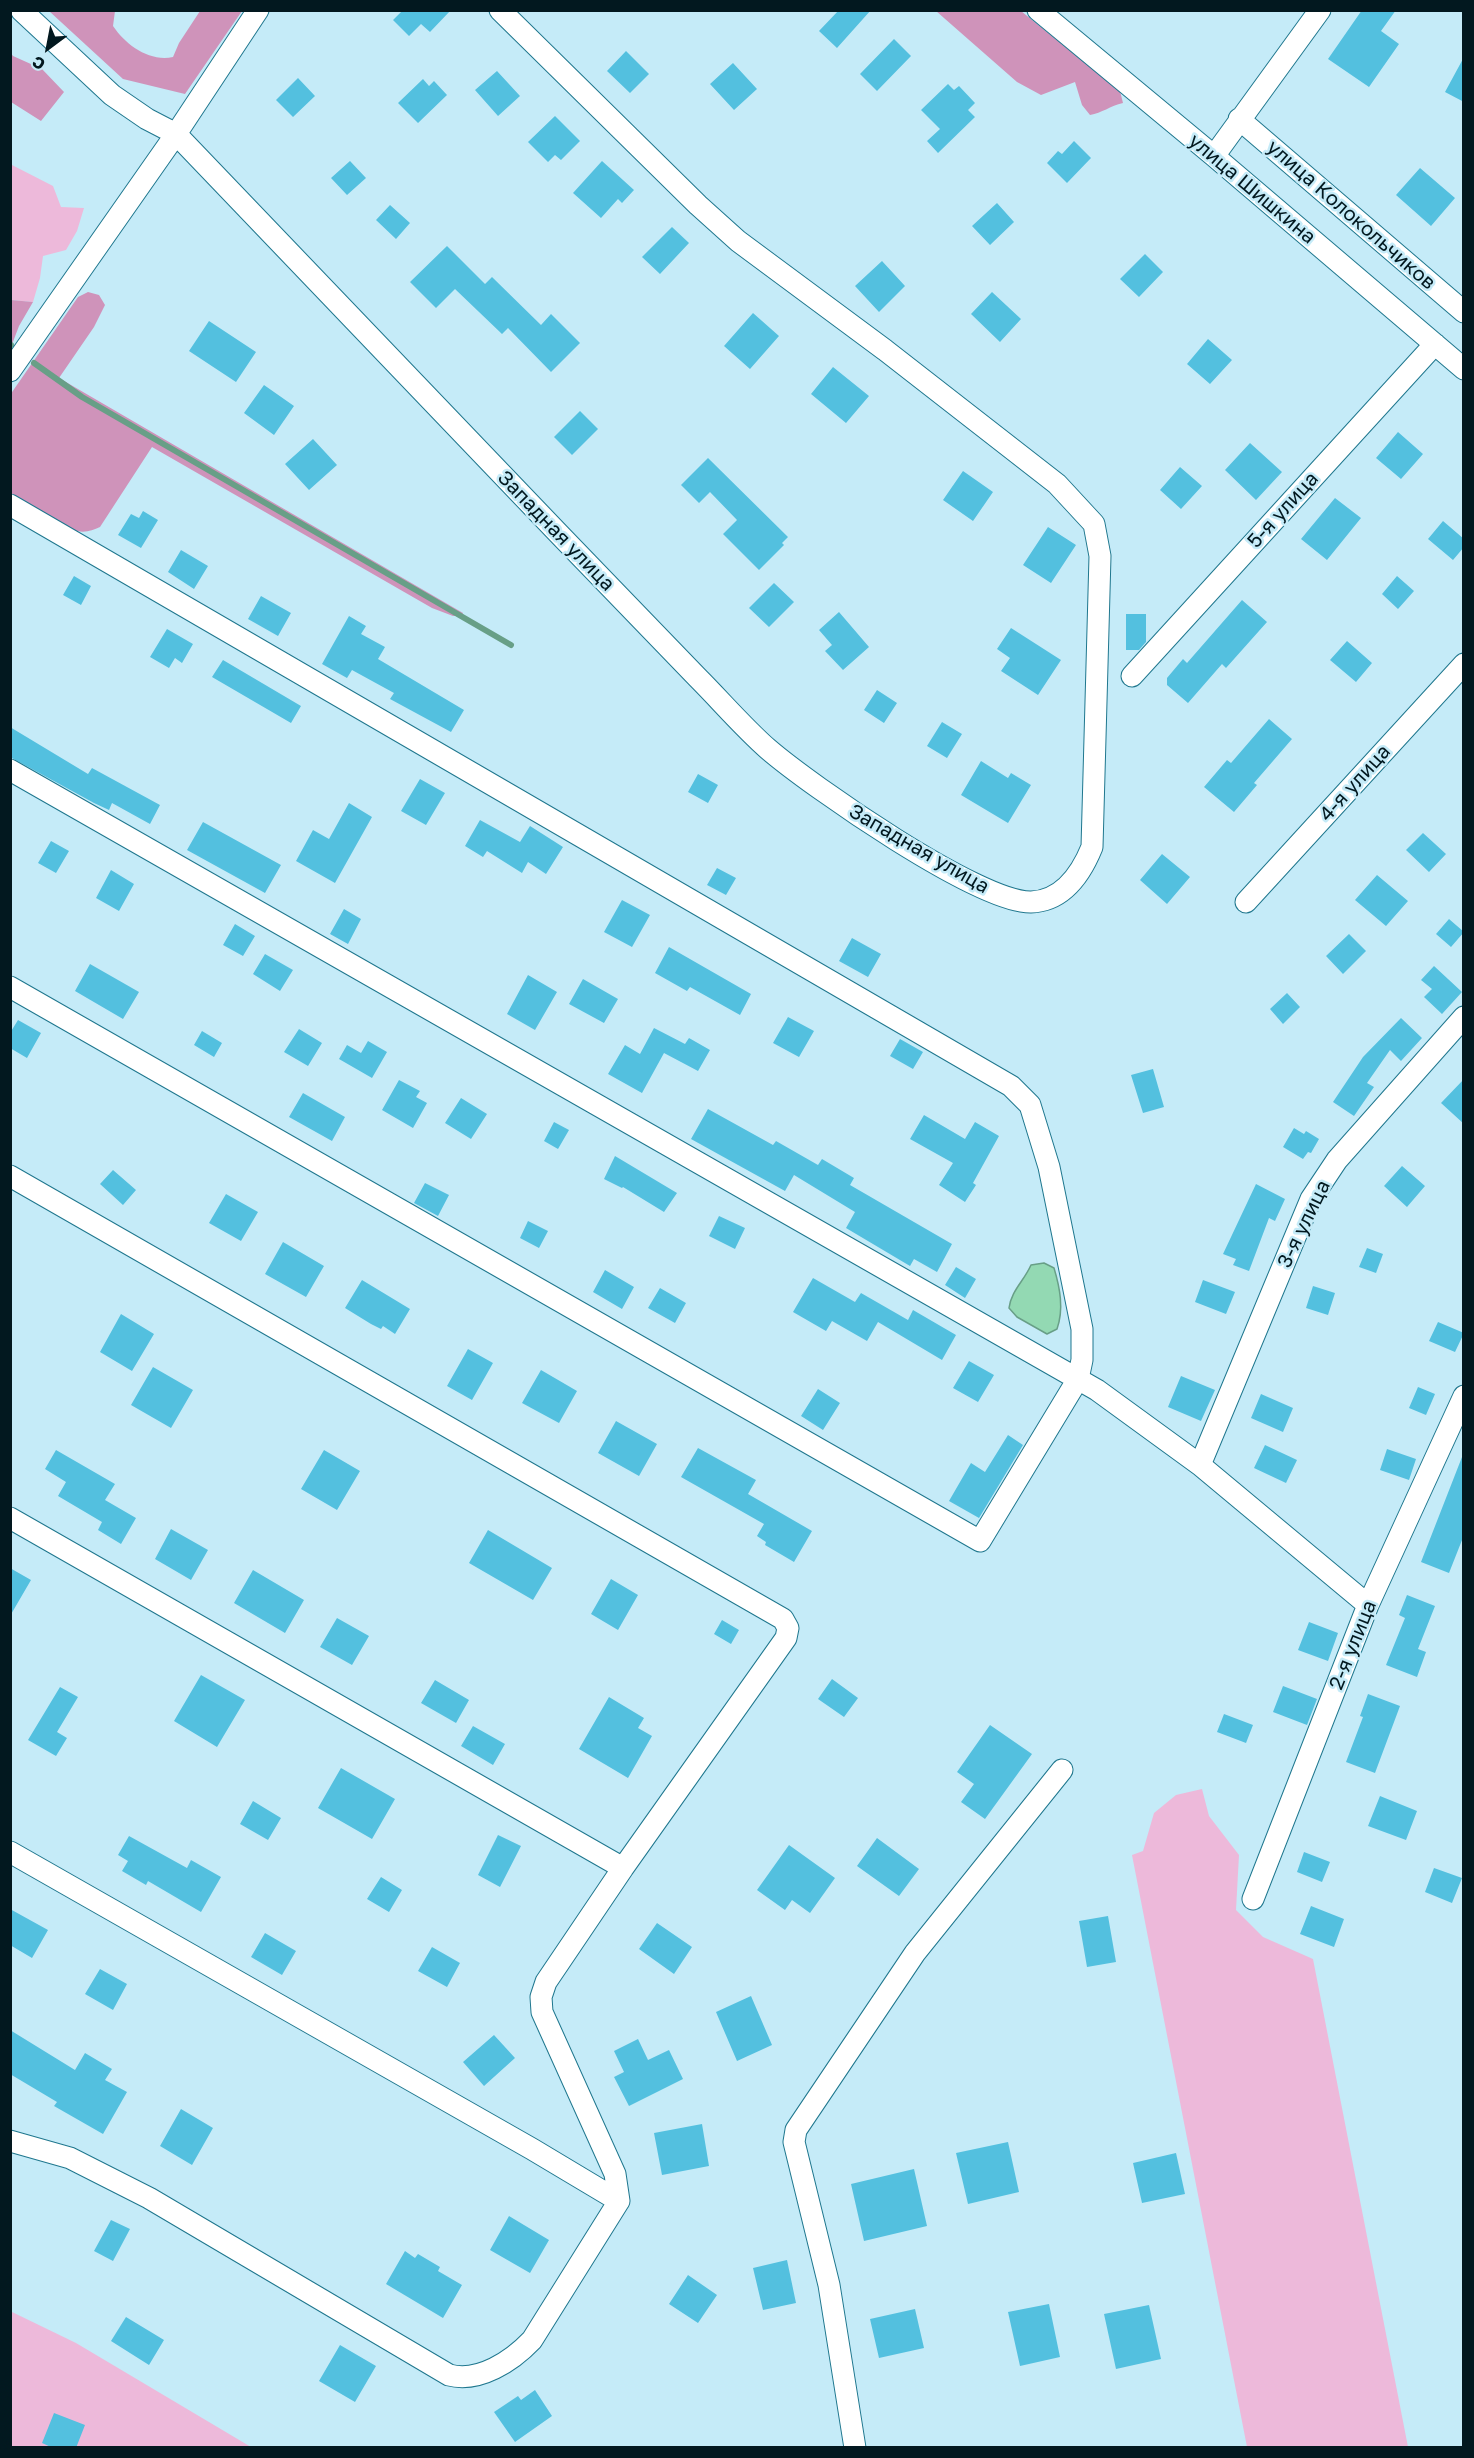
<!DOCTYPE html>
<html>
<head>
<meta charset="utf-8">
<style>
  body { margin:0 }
  #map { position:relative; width:1474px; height:2458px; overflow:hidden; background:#c5ebf8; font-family:"Golos Text",sans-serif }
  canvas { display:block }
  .frame { position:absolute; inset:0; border:12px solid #02181f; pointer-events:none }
  .north { position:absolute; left:18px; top:18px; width:60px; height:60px; -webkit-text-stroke:4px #c5ebf8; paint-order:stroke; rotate:212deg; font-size:16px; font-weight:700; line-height:24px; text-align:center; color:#02181f }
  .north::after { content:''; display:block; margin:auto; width:21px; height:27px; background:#02181f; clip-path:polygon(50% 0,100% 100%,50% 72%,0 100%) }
</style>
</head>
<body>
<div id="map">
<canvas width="1474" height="2458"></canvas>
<div class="frame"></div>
<div class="north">С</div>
</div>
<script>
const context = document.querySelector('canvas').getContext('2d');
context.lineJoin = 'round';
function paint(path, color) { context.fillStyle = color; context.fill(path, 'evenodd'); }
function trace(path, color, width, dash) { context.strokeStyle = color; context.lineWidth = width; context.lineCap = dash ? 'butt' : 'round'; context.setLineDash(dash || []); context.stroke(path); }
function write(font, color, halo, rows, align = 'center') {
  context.font = font + ' "Golos Text",sans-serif'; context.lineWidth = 5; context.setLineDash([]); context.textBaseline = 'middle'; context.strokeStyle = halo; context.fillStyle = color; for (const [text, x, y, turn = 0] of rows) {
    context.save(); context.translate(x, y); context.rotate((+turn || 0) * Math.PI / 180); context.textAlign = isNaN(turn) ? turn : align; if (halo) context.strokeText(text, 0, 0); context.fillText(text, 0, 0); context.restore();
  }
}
paint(new Path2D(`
  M10,160L12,165L53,186L61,207L84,208L77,231L66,250L43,256L40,278L33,302L11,300Z
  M1202,1789L1209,1816L1239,1855L1236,1910L1263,1937L1313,1959L1408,2447H1247L1132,1855L1143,1851L1154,1813L1176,1795Z
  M10,2311L76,2343L251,2447H11Z`), '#edb9da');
paint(new Path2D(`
  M49,11H115L113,26C126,45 149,62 173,57L179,43L200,11H242L185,94L123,79Z
  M936,11H1021L1120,91L1123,103C1110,106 1102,113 1090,115L1082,105L1075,82L1041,95L1017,82Z
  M10,52L13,56L42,69L64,92L41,121L11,102Z
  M88,292L99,295L105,305L94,327L59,378L463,613L462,616H453L432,608L152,447L100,527C93,530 86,533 77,531C60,528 27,503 11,493L10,395L78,297Z
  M11,300L33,302L19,326L11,347Z`), '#cf93ba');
const water = new Path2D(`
  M1044,1263L1054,1268C1060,1288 1064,1309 1057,1329L1047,1334L1017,1317L1009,1308C1011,1291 1024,1281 1031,1265Z`);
paint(water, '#93d9b3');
trace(water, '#689f87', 1.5);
trace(new Path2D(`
  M10,345H11
  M34,363L82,397L511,645`), '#689f87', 6);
paint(new Path2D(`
  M403,10H451L430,32L421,24L409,36L393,20Z
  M839,10H871L837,48L819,31Z
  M1362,10H1396L1381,31L1399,44L1369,87L1328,59Z
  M894,39L911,56L877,91L860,74Z
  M626,51L649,74L630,93L607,71Z
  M1464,57V102L1445,92Z
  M733,63L757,89L734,110L710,84Z
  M497,71L520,96L498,116L475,90Z
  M298,78L315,96L293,117L276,100Z
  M423,79L429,86L434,81L447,95L418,123L398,103Z
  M948,84L954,90L959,86L975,103L968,110L975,117L938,153L927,141L940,129L921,110Z
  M555,116L580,141L561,160L555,155L548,162L528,142Z
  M1074,141L1091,158L1067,183L1047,163L1058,151L1062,154Z
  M350,161L366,178L347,195L331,178Z
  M602,161L634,190L622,203L618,199L601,218L573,193Z
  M1420,168L1455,198L1431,226L1396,195Z
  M997,203L1014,222L990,245L972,226Z
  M390,205L410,223L396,239L376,220Z
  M672,227L689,243L660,274L642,257Z
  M447,246L485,284L492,277L541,325L551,314L580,343L551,372L508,328L502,334L455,289L436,308L410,282Z
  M1145,254L1163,272L1139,297L1120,279Z
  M882,261L905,286L879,312L855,286Z
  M992,292L1021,319L1000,342L971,314Z
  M753,313L779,336L750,369L724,346Z
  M209,321L256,352L236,382L189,351Z
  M1208,339L1232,360L1210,384L1187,364Z
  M833,367L869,396L846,423L811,394Z
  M264,385L294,406L274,435L244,413Z
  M580,411L598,429L572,455L554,437Z
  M1398,432L1423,454L1401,479L1376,458Z
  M313,439L337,465L309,490L285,464Z
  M1250,443L1282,472L1256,500L1225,470Z
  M708,458L788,537L782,543L784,545L759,570L723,534L737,520L710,492L699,503L681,485Z
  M1180,467L1202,486L1181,509L1160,490Z
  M963,471L993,492L973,521L943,500Z
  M1335,498L1361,518L1327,560L1301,539Z
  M143,511L158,520L141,548L118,535L131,514L139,518Z
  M1443,521L1464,539V547L1453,560L1428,539Z
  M1048,527L1076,545L1051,583L1023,565Z
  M181,550L208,566L194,589L168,572Z
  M74,576L91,586L81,605L63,595Z
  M1397,576L1414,591L1398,609L1382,594Z
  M774,583L794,602L769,627L749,608Z
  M261,596L291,613L278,636L248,619Z
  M1242,600L1267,622L1226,668L1222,664L1188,703L1167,685V678L1183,659L1187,663Z
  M839,612L869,647L843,670L825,651L832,645L819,630Z
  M1126,614H1146V642L1139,650H1126Z
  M349,616L366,626L361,634L385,647L378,659L464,710L451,732L390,699L394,693L352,670L347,678L322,664Z
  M1011,628L1061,660L1038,695L1001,671L1010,658L997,649Z
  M167,629L193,644L182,663L175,658L169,668L150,657Z
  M1347,641L1372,663L1356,682L1330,660Z
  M223,660L301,706L291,723L212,677Z
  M877,690L897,703L884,723L864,710Z
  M1269,719L1292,739L1254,783L1257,785L1234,812L1204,787L1227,760L1231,763Z
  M942,722L962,734L947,758L927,746Z
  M10,727L88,774L92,768L160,805L150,824L112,803L109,810L94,803L10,757Z
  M981,761L1008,778L1011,773L1031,785L1008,823L961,795Z
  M698,774L718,785L708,803L688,792Z
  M420,779L445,793L426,825L401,811Z
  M349,803L372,817L335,883L296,861L313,830L329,839Z
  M480,820L520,842L530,826L563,847L546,874L528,862L522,873L487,851L483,857L465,846Z
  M203,822L281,865L265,893L187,850Z
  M1423,833L1446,854L1429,872L1406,850Z
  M51,841L69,851L56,873L38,863Z
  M1162,854L1190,877L1167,904L1140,880Z
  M717,868L736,878L726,895L707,885Z
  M111,870L134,884L119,911L96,898Z
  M1377,875L1408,901L1386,926L1355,900Z
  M622,900L650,915L632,947L604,932Z
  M344,909L361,919L348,944L330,934Z
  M1449,919L1464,932L1451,947L1436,934Z
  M235,924L255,936L243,956L223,945Z
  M1349,934L1366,951L1343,974L1326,956Z
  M852,938L881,954L868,977L839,961Z
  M669,947L751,994L740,1015L690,987L687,991L655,973Z
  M265,954L293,970L280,991L253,974Z
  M90,964L139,992L123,1019L75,991Z
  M1434,966L1462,992L1442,1014L1424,997L1432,989L1421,980Z
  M528,975L557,992L535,1030L507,1014Z
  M583,979L618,999L604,1023L569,1004Z
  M1287,993L1300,1007L1283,1024L1270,1009Z
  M788,1017L814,1031L799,1057L773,1043Z
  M1401,1018L1422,1038L1401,1061L1390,1050L1367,1083L1374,1087L1354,1116L1333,1102L1363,1057Z
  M18,1020L41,1033L27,1058L10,1048V1033Z
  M654,1028L685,1044L689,1038L710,1050L698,1071L664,1053L642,1093L608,1074L625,1045L640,1054Z
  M299,1029L322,1043L308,1066L284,1052Z
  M202,1031L222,1043L214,1057L194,1045Z
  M900,1039L923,1052L913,1069L890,1056Z
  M368,1041L387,1052L372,1078L339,1059L347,1045L361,1053Z
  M1153,1069L1164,1107L1143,1113L1131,1075Z
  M1464,1079V1124L1441,1103Z
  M399,1080L420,1091L416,1097L427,1103L413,1128L382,1110Z
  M303,1093L345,1117L332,1141L289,1117Z
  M461,1098L487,1114L471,1139L445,1123Z
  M708,1109L773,1145L776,1141L818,1165L822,1159L854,1178L850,1185L952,1244L937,1272L914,1259L910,1266L846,1228L855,1212L794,1175L785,1191L691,1139Z
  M924,1115L965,1139L975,1122L999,1136L973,1183L976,1185L965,1202L939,1185L953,1163L910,1139Z
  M554,1122L569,1130L558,1149L544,1141Z
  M1294,1128L1304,1134L1306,1131L1319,1139L1311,1153L1308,1152L1303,1159L1283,1147Z
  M615,1156L677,1193L664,1212L623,1187L622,1188L604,1179Z
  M1402,1166L1425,1186L1407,1207L1384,1186Z
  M113,1170L136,1190L123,1205L100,1184Z
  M425,1183L449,1195L438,1216L414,1203Z
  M1256,1184L1285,1199L1275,1221L1269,1218L1249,1271L1233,1265L1236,1259L1223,1254Z
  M226,1194L258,1212L241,1241L209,1223Z
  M719,1216L745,1228L735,1249L709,1236Z
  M528,1221L548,1231L539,1248L520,1238Z
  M283,1242L324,1266L306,1297L265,1274Z
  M1367,1248L1383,1254L1376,1273L1359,1267Z
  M956,1267L976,1279L965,1298L945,1285Z
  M605,1270L634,1287L622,1309L593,1292Z
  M813,1278L855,1302L861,1293L908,1320L913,1310L956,1335L942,1360L878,1322L867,1341L832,1321L826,1331L793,1312Z
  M362,1280L410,1309L395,1334L383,1326L381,1329L371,1324L345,1308Z
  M1203,1280L1235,1292L1226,1314L1195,1302Z
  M1313,1286L1335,1293L1328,1315L1306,1308Z
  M660,1288L686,1303L675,1323L648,1308Z
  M121,1314L154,1334L132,1371L100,1352Z
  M1438,1322L1464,1333L1455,1352L1429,1341Z
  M468,1349L493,1363L472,1400L447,1386Z
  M969,1361L994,1375L978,1402L953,1388Z
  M153,1367L193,1390L171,1428L131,1405Z
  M541,1370L577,1391L559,1423L522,1403Z
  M1181,1376L1215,1390L1201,1421L1168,1407Z
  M1418,1387L1435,1394L1426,1415L1409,1408Z
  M818,1389L840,1403L823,1430L801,1416Z
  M1261,1394L1293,1408L1283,1432L1251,1418Z
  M616,1421L657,1444L639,1476L598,1453Z
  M1008,1435L1023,1445L979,1518L949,1501L971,1463L985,1472Z
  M1265,1445L1297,1460L1286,1483L1254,1468Z
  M698,1448L756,1480L748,1494L812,1531L794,1562L765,1545L766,1542L757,1536L764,1524L681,1477Z
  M1387,1449L1416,1459L1409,1480L1380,1470Z
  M56,1450L115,1484L105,1500L136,1518L121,1544L98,1530L102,1522L58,1496L66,1482L45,1469Z
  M324,1450L360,1471L337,1510L301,1489Z
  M1462,1457L1464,1535L1449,1573L1421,1562Z
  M171,1529L208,1550L191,1580L155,1559Z
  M488,1530L552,1568L533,1600L469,1563Z
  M10,1568L31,1580L10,1616Z
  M253,1570L304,1600L285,1633L234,1603Z
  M611,1579L638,1595L618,1630L591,1614Z
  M1407,1595L1435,1606L1418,1649L1426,1652L1417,1677L1386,1665L1405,1618L1399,1615Z
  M337,1618L369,1636L352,1665L320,1647Z
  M722,1620L739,1630L731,1644L714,1634Z
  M1309,1622L1338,1633L1328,1661L1298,1650Z
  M201,1675L245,1700L217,1747L174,1721Z
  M832,1679L858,1698L844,1717L818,1699Z
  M435,1680L469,1700L456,1723L421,1703Z
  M1283,1686L1317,1699L1307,1725L1273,1712Z
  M60,1687L78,1697L57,1732L67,1738L56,1756L28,1740Z
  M1368,1694L1400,1706L1375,1773L1346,1762L1363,1717L1360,1716Z
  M609,1697L644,1718L638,1728L652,1736L628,1778L579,1749Z
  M1224,1714L1253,1725L1246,1743L1217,1732Z
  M990,1725L1032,1754L985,1819L961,1802L974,1784L957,1772Z
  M473,1726L505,1744L493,1765L461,1746Z
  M341,1768L395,1799L372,1839L318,1808Z
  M1380,1796L1417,1811L1406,1840L1368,1826Z
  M253,1801L281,1818L268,1840L240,1824Z
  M498,1835L521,1846L500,1887L478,1875Z
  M129,1836L187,1868L191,1860L221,1877L201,1912L148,1881L146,1885L122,1871L128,1861L118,1855Z
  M877,1838L919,1869L899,1896L857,1866Z
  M789,1845L835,1878L810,1913L792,1900L785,1910L757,1890Z
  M1304,1852L1330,1862L1322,1882L1297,1872Z
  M1434,1868L1462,1878L1452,1903L1425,1892Z
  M381,1877L402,1890L389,1912L367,1899Z
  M1311,1906L1344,1919L1334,1947L1300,1934Z
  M10,1909L48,1930L32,1958L10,1945Z
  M1108,1916L1116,1962L1087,1967L1079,1921Z
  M657,1923L692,1947L674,1974L639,1949Z
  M265,1933L296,1951L282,1975L251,1957Z
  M432,1947L460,1963L447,1987L418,1971Z
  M100,1969L127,1984L113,2010L85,1994Z
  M751,1996L772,2045L737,2061L716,2012Z
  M10,2030L75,2070L85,2053L112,2069L105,2080L127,2092L103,2134L54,2106L57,2102L10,2074Z
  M494,2035L515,2058L484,2086L463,2062Z
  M638,2039L648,2060L669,2050L683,2079L629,2106L614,2077L624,2072L614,2051Z
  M181,2109L213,2128L192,2165L160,2146Z
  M702,2124L709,2166L662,2175L654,2133Z
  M1008,2142L1019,2192L968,2204L956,2153Z
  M1176,2153L1185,2194L1142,2203L1133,2163Z
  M914,2169L927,2226L864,2241L851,2184Z
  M509,2216L549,2240L530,2273L490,2250Z
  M111,2220L130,2229L113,2261L94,2251Z
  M405,2251L415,2258L418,2254L440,2267L438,2271L462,2285L443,2318L386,2284Z
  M787,2260L796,2303L763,2310L753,2268Z
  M688,2275L717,2295L698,2323L669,2304Z
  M1049,2304L1060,2357L1020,2366L1008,2312Z
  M1149,2305L1161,2359L1116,2369L1104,2314Z
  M915,2309L924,2348L879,2358L870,2319Z
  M126,2317L164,2340L149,2365L111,2341Z
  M340,2345L376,2366L355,2402L319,2381Z
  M535,2390L552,2416L515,2442L494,2412L518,2396L521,2400Z
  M54,2413L85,2425L76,2448H53L42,2443Z`), '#53c0df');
const street = new Path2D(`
  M21,10L112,95L147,119L176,134C303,267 431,400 558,533C604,581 651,629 697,677C721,701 743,727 768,749C811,786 979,903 1031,902C1063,901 1081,874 1092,847L1100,556L1094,524L1057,484L885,350L738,241L698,205L500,10
  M1038,10L1214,156L1464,369
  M1239,119L1464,312
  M1214,156L1320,10
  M10,371L176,134L258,10
  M10,505L1011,1086L1030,1105L1049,1167L1082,1329V1360L1078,1379L980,1541L10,987
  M1132,676L1435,344
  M10,770L1097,1390L1200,1465L1368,1605
  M1246,902L1464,664
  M10,1176L783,1619L788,1628L786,1638L623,1868L546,1982L541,1997L542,2012L615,2174L619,2201L532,2340C512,2361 479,2383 449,2375L149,2198L70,2158L10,2141
  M1200,1465L1311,1199L1337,1160L1464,1017
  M10,1518L623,1868
  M10,1852L532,2149L619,2201
  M1253,1899L1368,1605L1464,1396
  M855,2448L829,2285L794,2142L796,2130L915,1953L1062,1770`);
trace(street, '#1f778e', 23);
trace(street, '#fff', 21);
write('20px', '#02181f', '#c5ebf8', [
  ["улица Шишкина",1252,189,40],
  ["улица Колокольчиков",1351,215,41],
  ["5-я улица",1283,510,-48],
  ["Западная улица",556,531,46],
  ["4-я улица",1355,783,-48],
  ["Западная улица",919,849,30],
  ["3-я улица",1304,1224,-64],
  ["2-я улица",1353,1645,-68]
]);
</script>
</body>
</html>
